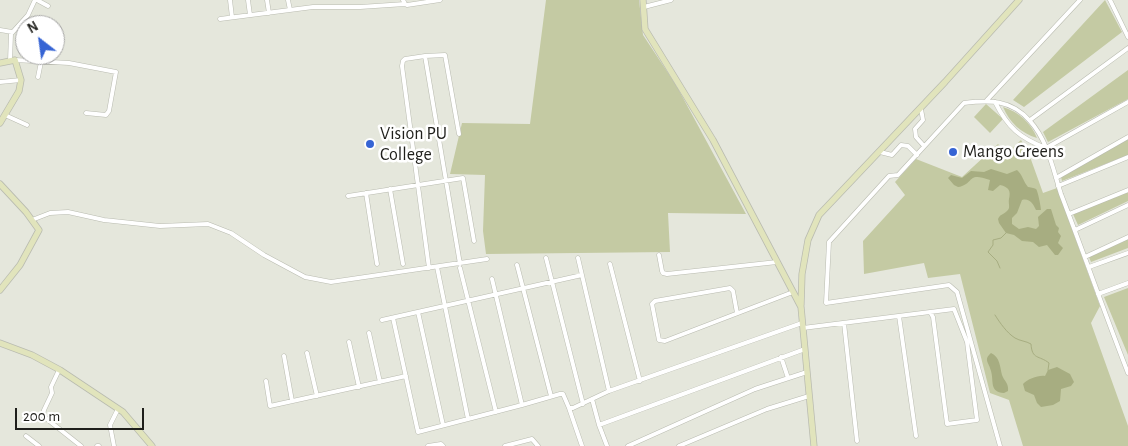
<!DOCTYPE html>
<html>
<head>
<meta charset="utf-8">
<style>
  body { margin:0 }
  #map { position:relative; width:1128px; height:446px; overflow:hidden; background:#e5e7dc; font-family:"Alegreya Sans",sans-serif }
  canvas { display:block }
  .north { position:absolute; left:15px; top:15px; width:50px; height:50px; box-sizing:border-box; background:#fff; border:1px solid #a5a5a4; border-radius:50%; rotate:330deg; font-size:14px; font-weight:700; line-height:20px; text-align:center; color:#1f1f1b }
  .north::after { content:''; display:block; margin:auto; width:18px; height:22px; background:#3664d4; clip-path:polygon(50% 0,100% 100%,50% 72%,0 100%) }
  .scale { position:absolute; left:15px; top:408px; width:129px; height:22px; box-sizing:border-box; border:2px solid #1f1f1b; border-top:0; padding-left:6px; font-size:15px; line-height:18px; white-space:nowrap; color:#1f1f1b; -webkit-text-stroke:4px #fff; paint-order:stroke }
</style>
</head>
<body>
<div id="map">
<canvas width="1128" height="446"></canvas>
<div class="north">N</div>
<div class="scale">200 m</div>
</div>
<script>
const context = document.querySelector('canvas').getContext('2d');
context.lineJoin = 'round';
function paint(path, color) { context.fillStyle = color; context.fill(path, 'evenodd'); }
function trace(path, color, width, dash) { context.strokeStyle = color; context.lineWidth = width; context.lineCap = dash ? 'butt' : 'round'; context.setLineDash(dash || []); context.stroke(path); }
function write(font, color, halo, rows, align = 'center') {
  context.font = font + ' "Alegreya Sans",sans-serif'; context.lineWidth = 5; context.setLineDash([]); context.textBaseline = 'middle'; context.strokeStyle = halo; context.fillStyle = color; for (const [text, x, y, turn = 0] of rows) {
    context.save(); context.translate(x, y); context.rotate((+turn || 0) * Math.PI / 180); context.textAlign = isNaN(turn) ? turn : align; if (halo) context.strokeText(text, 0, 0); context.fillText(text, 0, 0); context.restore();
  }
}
paint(new Path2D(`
  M546,0H639L643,35L676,85L746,214L668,213L670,252L486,254L483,231L485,175L450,174L462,123L530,124Z
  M1105,0L1122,32L1024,107L1013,100Z
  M1128,70V99L1048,142L1043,132Z
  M986,104L1003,119L990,133L974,117Z
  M1003,107C1019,112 1031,123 1037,138C1021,133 1010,123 1003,107Z
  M1128,139V155L1062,181L1061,177Z
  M1021,140L1029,154L1043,193L1057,188L1100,306L1091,323L1128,426V446H1023L1009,400L990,393L960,274L928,278L924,263L864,274L863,241L905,195L895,182L916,159L962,177L998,144L1007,153Z
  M1128,192V201L1078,225L1073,214Z
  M1128,239V248L1091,262L1089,257Z
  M1128,288V355L1104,297Z`), '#c4caa3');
paint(new Path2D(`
  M991,169L1007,174L1017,170C1022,174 1023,181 1028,187C1030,187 1034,188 1036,189C1038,191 1041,207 1041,210H1036C1033,204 1030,198 1022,200L1017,213L1012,218V224L1019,229L1028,227L1036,229L1039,226L1038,217L1047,209H1051L1056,225L1059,228L1058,232L1061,236L1058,243L1063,248L1058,255H1055L1047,245L1039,247L1033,242L1022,241L1014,235L1006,233L999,223L998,219C1000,214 1003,215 1007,211C1011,208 1008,204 1009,199C1011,191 1009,187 1000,185L993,191L988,190L990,180C966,171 975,184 958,187L954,185L948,178L951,175L962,178L971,171L984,172Z
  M991,353C1000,357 1000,367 1002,375C1004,381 1009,383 1008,391L1004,393C989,392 994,381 991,371C989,362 983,360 991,353Z
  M1057,367L1070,374L1074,382L1071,386L1061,389L1060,401L1053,405L1041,407L1037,403L1034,395L1025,391L1023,384C1028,379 1038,375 1045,376L1048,370Z`), '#a7ad81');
trace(new Path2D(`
  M1000,268L997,261L988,252L993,245V240L1001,238L1006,233
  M995,315C1000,323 1007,333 1015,338C1020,341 1026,341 1031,344C1032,360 1039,355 1049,363L1048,370`), '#a7ad81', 1);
const street = new Path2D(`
  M37,0L48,6
  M230,0L232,17
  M248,0L250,15
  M267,0L269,13
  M288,0L290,10
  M403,0L405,4L407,5L440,0
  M1110,0L1128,37
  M644,7L671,0
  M220,19L313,7H360L405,4
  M0,30L12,32
  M425,56L445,55L459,134
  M15,60L69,63L116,72L109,111L106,115L86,113
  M10,61L11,34L28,15L35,0
  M38,77L41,62
  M0,82L21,80
  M987,100L1080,0
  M995,102C1008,128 1020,138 1046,148L1128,102
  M921,109L923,120L915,129L916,137L924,146
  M5,115L27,125
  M1030,120L1128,48
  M880,152L892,155L901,145L908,146L917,155
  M1056,178L1128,137
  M1058,186L1128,157
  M390,189L403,264
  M366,193L377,264
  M348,196L463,178L474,241
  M1069,214L1128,190
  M32,220L50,213L68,212L104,220L160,226L208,224L231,233L264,255L305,277L331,282L487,259
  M1075,230L1128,205
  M659,255L662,271L663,273L667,274L777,262
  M1085,257L1128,237
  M546,258L583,404
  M578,258L609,391
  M610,264L640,381
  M517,265L551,396
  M437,267L468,419
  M1089,267L1128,253
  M429,268L402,66L403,61L405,59L425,56L460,264
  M460,268L496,412
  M492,279L522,405
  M1098,294L1128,283
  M418,312L443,425
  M737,313L733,291L730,288L655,301L652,304L659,340L665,341L793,292
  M899,316L916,436
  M393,318L418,432L522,405L560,394H563L569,408H573L609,391L802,323
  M382,320L582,275
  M844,323L857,441
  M803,328L930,312L933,317L947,424L977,420L967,342L954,309L930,312
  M369,333L380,382
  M349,342L359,387
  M307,353L317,396
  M284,356L292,401
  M781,357L788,378
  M59,370L51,387L52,393L44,410L43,416L81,446
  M266,381L270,406L406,376
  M592,399L599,425L607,446
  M569,408L582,446
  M599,425L805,349
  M26,436L39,446
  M97,446H99
  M114,446L110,425L118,409
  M428,446L441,444L443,446
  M505,446L532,439L538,446
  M628,446L755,389L807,372
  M679,446L767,409L809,396
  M1000,446L957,292L949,285L826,303L829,242L889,176L898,175L964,103C989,100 1011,99 1030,121C1048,141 1053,170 1061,194C1084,254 1105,314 1128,373`);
const secondary = new Path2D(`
  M643,0L645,29L713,140L801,307L814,446
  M0,63L15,60L21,80L19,91L0,123
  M0,184L26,212L39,230L20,265L0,290
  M801,305L802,274L808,240L819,215L945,82L1019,0
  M0,343L32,355L60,370L123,412L152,446`);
trace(street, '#b9bbb0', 5);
trace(secondary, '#b9bbb0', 7);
trace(street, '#fff', 4);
trace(secondary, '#e1e4bc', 5.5);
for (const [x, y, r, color] of [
  [370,144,5,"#3664d4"],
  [953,152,5,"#3664d4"]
]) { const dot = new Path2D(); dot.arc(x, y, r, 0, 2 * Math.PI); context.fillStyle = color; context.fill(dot); trace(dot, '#fff', 2); }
write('18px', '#1f1f1b', '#fff', [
  ["Vision PU",380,134],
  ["College",380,155],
  ["Mango Greens",963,152]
], 'left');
</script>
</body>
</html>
